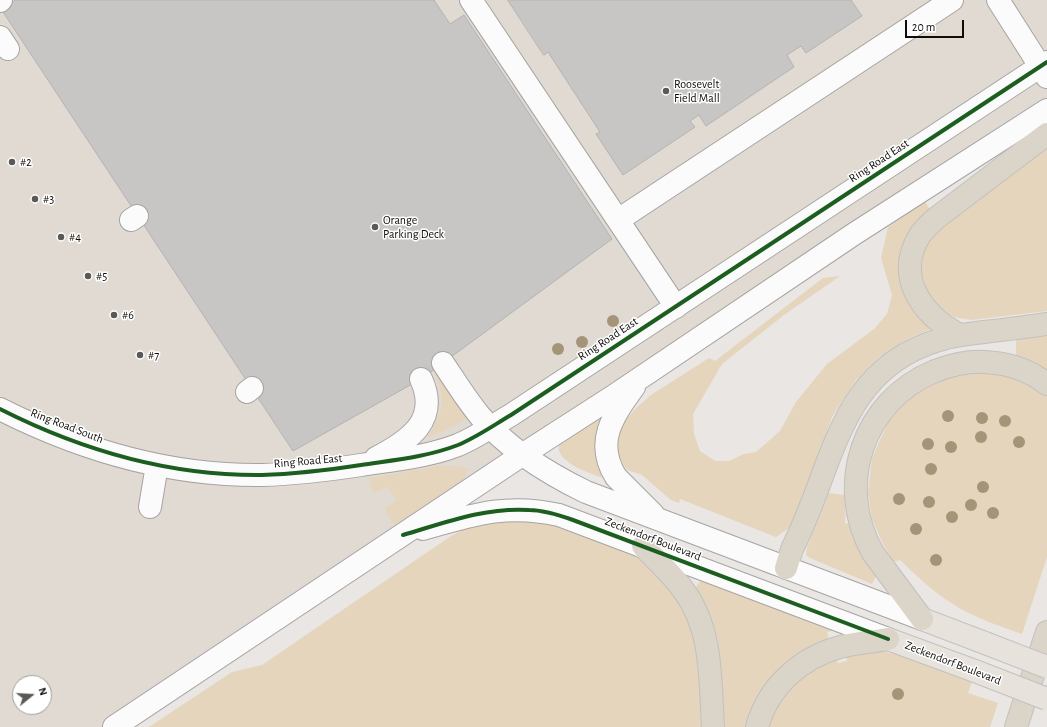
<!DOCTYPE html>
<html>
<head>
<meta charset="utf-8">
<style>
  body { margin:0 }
  #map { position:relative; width:1047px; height:727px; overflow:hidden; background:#e9e6e3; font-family:"Alegreya Sans",sans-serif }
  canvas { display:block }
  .north { position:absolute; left:12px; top:675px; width:40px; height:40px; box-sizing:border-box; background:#fff; border:1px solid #9f9e9d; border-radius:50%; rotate:72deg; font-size:11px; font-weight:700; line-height:16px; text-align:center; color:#0f0d0a }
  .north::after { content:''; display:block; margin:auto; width:14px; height:18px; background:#5b5956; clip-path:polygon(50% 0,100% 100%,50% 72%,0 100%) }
  .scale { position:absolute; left:905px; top:20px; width:59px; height:18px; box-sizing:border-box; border:2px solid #0f0d0a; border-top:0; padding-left:5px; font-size:12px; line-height:14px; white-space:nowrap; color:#0f0d0a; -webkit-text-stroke:3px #fff; paint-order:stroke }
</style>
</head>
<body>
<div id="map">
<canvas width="1047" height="727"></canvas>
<div class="north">N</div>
<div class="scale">20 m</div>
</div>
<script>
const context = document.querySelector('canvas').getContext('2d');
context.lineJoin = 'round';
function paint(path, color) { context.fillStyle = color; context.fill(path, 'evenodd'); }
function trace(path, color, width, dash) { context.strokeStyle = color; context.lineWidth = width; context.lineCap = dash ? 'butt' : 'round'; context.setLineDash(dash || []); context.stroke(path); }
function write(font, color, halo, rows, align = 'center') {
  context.font = font + ' "Alegreya Sans",sans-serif'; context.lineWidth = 3; context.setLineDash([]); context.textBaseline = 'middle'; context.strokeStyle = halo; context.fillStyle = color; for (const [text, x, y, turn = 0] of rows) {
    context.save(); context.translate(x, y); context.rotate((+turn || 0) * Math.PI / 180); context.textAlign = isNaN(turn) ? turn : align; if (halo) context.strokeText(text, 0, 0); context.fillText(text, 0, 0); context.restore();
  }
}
paint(new Path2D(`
  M0,0H1047V110L114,727H0ZM20,683H44V707H20Z`), '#e1dad2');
paint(new Path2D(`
  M1047,145V311L971,320L954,317L939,306L927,291L921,271L924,250L931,235Z
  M925,201L931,212L908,241L933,328L909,338L878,358L856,380L832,417L796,516L789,528L776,537L680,499L679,503L671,500L642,475L627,470L619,457L616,439L622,425L635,409L651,395L709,358L715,361L823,278L840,276L784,315L722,364L693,414L694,434L700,451L715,461H729L744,454L756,452L780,431L796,402L827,364L874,329L887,314L892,295L881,258L888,227Z
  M1047,332V370L1016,355V336Z
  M432,367L436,371L467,418L454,426L427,438C446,409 446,397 432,367Z
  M972,369L1005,371L1047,393V557L1022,634C1000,626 972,617 953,604C933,592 917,576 900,560L894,562L883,544L872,519L868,493L872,458L888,422L911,396L942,377Z
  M605,415L607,477L604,478C591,474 555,462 559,445Z
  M439,466H457L469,469L461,483L395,526L385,510L386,508L397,500L387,486L376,493H374L372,491L369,478Z
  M829,493L846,495L845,523L853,525L881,576L875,578L872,584L810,558L806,555L807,548Z
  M520,519L555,523L634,554L664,575L677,589L672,594L678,601L683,599L698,638L707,727H149L232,672L262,665L451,536L470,526Z
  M698,578L835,630L827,632L829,640C818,644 807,648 798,654C774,671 764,702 751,727H725L718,641L711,617L696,587L700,582Z
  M863,651L885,652L906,656L972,681L968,693L998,703L990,727H767L783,695L810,670L834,657L838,663L847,661L845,654Z`), '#e5d5bc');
const building = new Path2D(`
  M16,0H434L450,24L464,15L612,239L421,379L293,451L1,9Z
  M508,0H851L862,16L806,53L801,46L787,55L794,67L706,126L699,115L690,121L695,127L623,175L596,134L600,132L548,52L544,55Z`);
paint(building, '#c7c6c5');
trace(building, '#b4b3b3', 1);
const minor = new Path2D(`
  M471,0L676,307
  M998,0L1047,77
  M0,1L1,0
  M0,37L8,49
  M131,220L137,216
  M618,220L952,0
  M443,363C455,381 466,399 480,416C508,449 547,473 586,492L922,619
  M634,387C613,416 594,442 616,477L653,514
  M247,392L252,388
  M0,409C81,450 170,476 262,475C295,474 328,470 361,465C394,460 427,457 458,445C477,437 494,425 511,415L1047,62
  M376,458C409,441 440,420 421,379
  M150,507L157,465
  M423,529C472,515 507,503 559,515L888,639
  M114,727L522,455L612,397L854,234L1047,110`);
const major = new Path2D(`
  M922,619L985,643
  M888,639L975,671`);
const highway = new Path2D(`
  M960,335C922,315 894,277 920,235C924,229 930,224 935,219L1047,134
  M643,546C657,561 673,575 684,591C713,630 710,681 713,727
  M786,568L792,549C834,468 837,370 939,340C954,335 969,334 984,332C1005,330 1026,327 1047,324
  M922,619L873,553C835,486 862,401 935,371C951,365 968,361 985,362C1007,363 1029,370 1047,384
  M757,727C768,687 800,658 840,647C855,643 872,642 888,639
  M1016,727L1047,632`);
trace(minor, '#a6a4a2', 24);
trace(major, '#c2c1bf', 24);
trace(highway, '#c2c1bf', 24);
trace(minor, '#fcfbfb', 22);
trace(major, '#e7e3dc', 22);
trace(highway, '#dbd4c8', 22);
const majorBridge = new Path2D(`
  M985,643L1047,667
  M975,671L1047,699`);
trace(majorBridge, '#c2c1bf', 24, []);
trace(majorBridge, '#e7e3dc', 22);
trace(new Path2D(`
  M0,409C81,450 170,476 262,475C295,474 328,470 361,465C394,460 427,457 458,445C477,437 494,425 511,415L1047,62
  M403,535C444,523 485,507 529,510C544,510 559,515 573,520L888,639`), '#1b5e20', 4);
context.fillStyle = '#a49478';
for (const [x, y] of [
  [613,321],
  [582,342],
  [558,349],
  [948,416],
  [982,418],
  [1005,421],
  [981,437],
  [1019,442],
  [928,444],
  [951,447],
  [931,469],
  [983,487],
  [899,499],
  [929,502],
  [971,505],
  [993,513],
  [952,517],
  [916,529],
  [936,560],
  [898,694]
]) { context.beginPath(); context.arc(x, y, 6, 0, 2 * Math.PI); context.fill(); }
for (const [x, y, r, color] of [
  [666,91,4,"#5b5956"],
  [12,162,4,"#5b5956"],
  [35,199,4,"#5b5956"],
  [375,227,4,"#5b5956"],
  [61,237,4,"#5b5956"],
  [88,276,4,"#5b5956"],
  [114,315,4,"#5b5956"],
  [140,355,4,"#5b5956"]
]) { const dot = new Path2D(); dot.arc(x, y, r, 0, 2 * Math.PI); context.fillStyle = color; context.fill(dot); trace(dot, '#fff', 1.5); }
write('12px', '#0f0d0a', '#fff', [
  ["Roosevelt",674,84],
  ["Field Mall",674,98],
  ["#2",20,162],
  ["#3",43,199],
  ["Orange",383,220],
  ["Parking Deck",383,234],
  ["#4",69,237],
  ["#5",96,276],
  ["#6",122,315],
  ["#7",148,355]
], 'left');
write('12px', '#0f0d0a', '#fff', [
  ["Ring Road East",879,161,-33],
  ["Ring Road East",608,339,-33],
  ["Ring Road South",67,426,21],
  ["Ring Road East",308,461,-5],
  ["Zeckendorf Boulevard",653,539,21],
  ["Zeckendorf Boulevard",953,663,21]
]);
</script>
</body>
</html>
